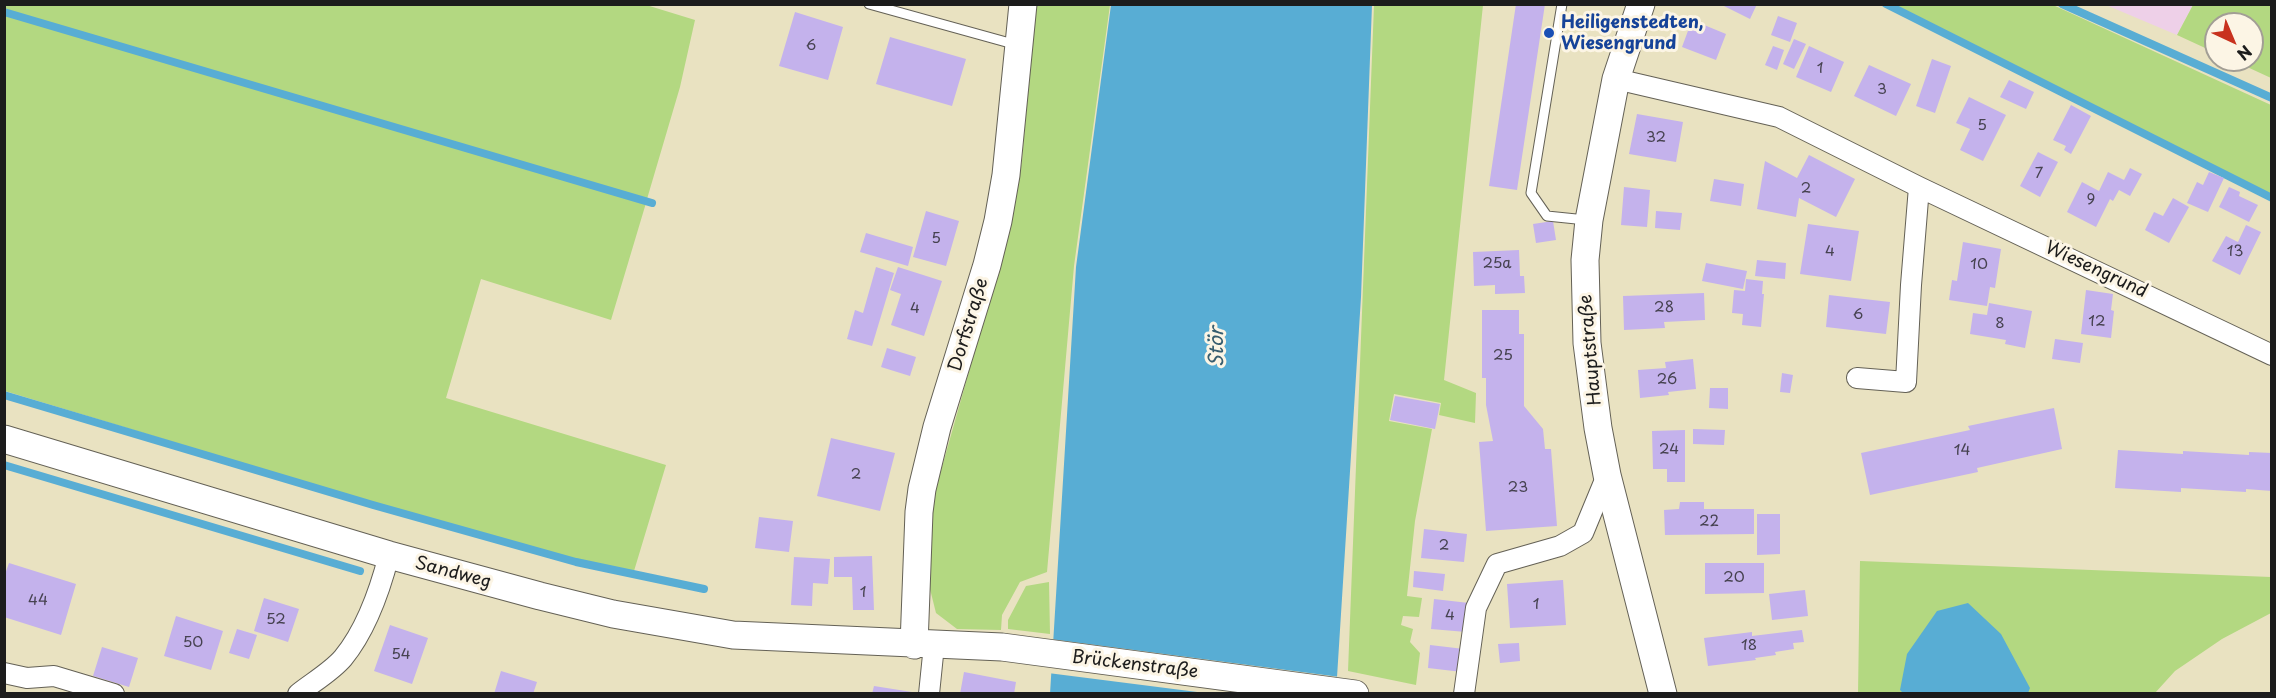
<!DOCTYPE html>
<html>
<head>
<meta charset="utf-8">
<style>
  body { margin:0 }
  #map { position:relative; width:2276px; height:698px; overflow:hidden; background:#e9e2c1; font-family:"Playpen Sans",sans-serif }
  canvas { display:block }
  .frame { position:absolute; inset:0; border:6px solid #1c1c1c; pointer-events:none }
  .north { position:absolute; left:2204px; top:12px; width:60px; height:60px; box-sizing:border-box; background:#fcf5e5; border:2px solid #a29e95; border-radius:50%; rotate:136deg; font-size:16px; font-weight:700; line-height:24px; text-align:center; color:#1c1c1c }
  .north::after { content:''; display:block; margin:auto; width:21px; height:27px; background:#c8321e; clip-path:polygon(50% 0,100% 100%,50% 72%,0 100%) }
</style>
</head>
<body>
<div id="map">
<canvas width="2276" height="698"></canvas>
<div class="frame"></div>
<div class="north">N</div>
</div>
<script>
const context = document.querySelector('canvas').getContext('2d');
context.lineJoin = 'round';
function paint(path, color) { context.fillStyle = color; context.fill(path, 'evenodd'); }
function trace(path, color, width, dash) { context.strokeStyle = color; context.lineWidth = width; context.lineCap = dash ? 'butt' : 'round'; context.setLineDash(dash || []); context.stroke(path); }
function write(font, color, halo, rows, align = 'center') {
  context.font = font + ' "Playpen Sans",sans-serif'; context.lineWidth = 6; context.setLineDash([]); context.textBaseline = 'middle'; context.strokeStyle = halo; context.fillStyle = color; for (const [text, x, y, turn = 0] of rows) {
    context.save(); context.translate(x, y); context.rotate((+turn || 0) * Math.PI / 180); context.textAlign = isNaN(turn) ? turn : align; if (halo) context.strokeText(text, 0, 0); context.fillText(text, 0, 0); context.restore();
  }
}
paint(new Path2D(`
  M2106,5H2193L2177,35Z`), '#eed0e8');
paint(new Path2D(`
  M643,4L695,20L680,87L647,199L4,10L5,4Z
  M1035,5H1110L1074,266L1047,572L1020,582L1002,615L1001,630L957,629L936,613L926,573L931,506L1008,233L1022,161Z
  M1374,5H1483L1444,380L1476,393L1475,423L1439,415L1441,403L1394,394L1389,421L1432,429L1415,521L1407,596L1422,598L1419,617L1403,616L1401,625L1413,629L1410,642L1420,653L1416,685L1348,671Z
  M1891,5H2053L2271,105V195Z
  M2193,5H2271V78L2232,60H2252V24H2216V53L2177,35Z
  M4,15L646,203L611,320L481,279L446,398L666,465L634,571L578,560L374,503L5,391Z
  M1860,561L2271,577V613L2222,639L2175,671L2155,693L1858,694Z
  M1049,582L1050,634L1008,629V620L1026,586Z`), '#b3d881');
paint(new Path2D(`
  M1111,5H1372L1361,297L1336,693L1050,694L1076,267Z
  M1968,603L2001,634L2030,688L2028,693L1904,694L1900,690L1907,654L1937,611Z`), '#58add4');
paint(new Path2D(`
  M1050,639L1340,677L1339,694L1205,693L1048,673Z`), '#e9e2c1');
trace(new Path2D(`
  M1886,4L2272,198
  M2062,4L2272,98
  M4,12L652,203
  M4,395L373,505L576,562L704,589
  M4,465L360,571`), '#58add4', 8);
paint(new Path2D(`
  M1516,4H1545L1517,190L1489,186Z
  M1720,4H1757L1750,19Z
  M795,12L843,27L828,80L779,66Z
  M1778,16L1797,23L1790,42L1771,35Z
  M1692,20L1726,34L1716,60L1682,47Z
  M890,37L966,59L952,106L876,84Z
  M1794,39L1806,44L1794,69L1783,64Z
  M1773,46L1784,50L1777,70L1765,65Z
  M1809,46L1844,62L1831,92L1796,77Z
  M1932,59L1951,66L1935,113L1916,106Z
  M1869,65L1911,84L1896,116L1854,96Z
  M2009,80L2034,92L2026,109L2000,97Z
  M1969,97L2006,115L1983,161L1960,150L1970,129L1956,123Z
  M2071,105L2091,116L2071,154L2064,150L2066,146L2053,140Z
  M1637,114L1683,122L1676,162L1629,154Z
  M2038,152L2058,162L2040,197L2020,186Z
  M1809,155L1855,179L1836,217L1799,198L1796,217L1757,209L1765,161L1797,178Z
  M2130,168L2142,174L2130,196L2119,190L2113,201L2110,199L2096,227L2067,212L2082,182L2099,191L2108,172L2124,180Z
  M2209,172L2224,178L2208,212L2187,203L2197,182L2203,185Z
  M1714,179L1744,184L1741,206L1710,201Z
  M1624,187L1650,190L1647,227L1621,225Z
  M2229,187L2240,192L2239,196L2258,205L2249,222L2219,207Z
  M2173,198L2189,207L2169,243L2145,230L2154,212L2163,216Z
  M926,211L959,221L946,266L913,257Z
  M1656,211L1682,213L1680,230L1655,228Z
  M1553,221L1556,240L1536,243L1533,224Z
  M1808,224L1859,231L1851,281L1800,274Z
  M2246,225L2261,232L2240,275L2212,261L2226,236L2238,242Z
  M866,233L913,247L908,266L860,252Z
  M1963,242L2001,249L1995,288L1990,287L1987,306L1949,300L1952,280L1957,281Z
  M1519,250L1520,276H1524L1525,293L1495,294V285L1474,286L1473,252Z
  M1757,260L1786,263L1785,279L1755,276Z
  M1706,263L1747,271L1743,289L1702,281Z
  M876,267L894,273L872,346L847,339L855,310L863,313Z
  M898,267L942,281L924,336L891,325L901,294L890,290Z
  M1746,279L1763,281L1762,294H1764L1761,327L1742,325L1743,314L1732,313L1734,290L1745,291Z
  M2086,290L2113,294L2111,310L2114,311L2111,338L2081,334Z
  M1704,293L1705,320L1664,322L1665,328L1624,330L1623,296Z
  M1829,295L1890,302L1886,334L1826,327Z
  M1989,303L2032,311L2025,348L2005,344L2006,340L1970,334L1973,313L1987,315Z
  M1482,310H1519V334H1524V406L1543,429L1545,449H1551L1557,526L1486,531L1479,442L1493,441L1486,405V378H1482Z
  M2055,339L2083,343L2080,363L2052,359Z
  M887,348L916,357L910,376L881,367Z
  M1693,359L1696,389L1668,392L1669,395L1640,398L1638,370L1666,368L1665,362Z
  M1782,373L1793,375L1790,393L1780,392Z
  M1710,388H1728V409L1709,408Z
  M1395,396L1440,404L1435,429L1390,420Z
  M2054,408L2062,449L1977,468L1978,472L1870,495L1861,453L1970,430L1968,426Z
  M1693,429L1725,430L1724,445L1693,444Z
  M1685,430V482H1667V469H1653L1652,431Z
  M831,438L895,453L880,511L817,496Z
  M2118,450L2183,454V451L2249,455V452L2272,453V491L2246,489V492L2181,488V492L2115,488Z
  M1680,502H1704V509H1754V534L1665,535L1664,510L1679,509Z
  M1757,514H1780V554L1757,555Z
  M759,517L793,521L789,552L755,548Z
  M1424,529L1467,534L1464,562L1421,558Z
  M872,556L874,610H853L852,577H834V557Z
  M794,557L830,559L828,584L813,583L812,606L791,605Z
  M9,563L76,584L61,635L4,617V577Z
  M1705,563H1764V593L1705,594Z
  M1414,571L1445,574L1443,591L1413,587Z
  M1563,580L1566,625L1510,628L1507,584Z
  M1805,590L1808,616L1772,620L1769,594Z
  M264,598L299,609L288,642L254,631Z
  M1434,599L1469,603L1466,632L1431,629Z
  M176,616L223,631L211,670L164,656Z
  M390,625L428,638L412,684L374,671Z
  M237,629L257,635L249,659L229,653Z
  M1802,630L1804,642L1793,643L1794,649L1775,652L1776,655L1755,658L1756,660L1708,666L1704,638L1752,632V636Z
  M1519,643L1520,661L1500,663L1498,644Z
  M1430,645L1464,649L1462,672L1428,668Z
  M102,647L138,658L129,687L93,676Z
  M501,671L537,682L533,694H494Z
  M964,672L1016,682L1014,694H960Z
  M874,686L912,692V694H872Z`), '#c4b2ec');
const lane = new Path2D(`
  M869,4L1017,45
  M1562,4L1531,193L1547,216L1586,220`);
const street = new Path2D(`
  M1616,79L1779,117L1919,187L2272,355
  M1857,378L1906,382L1911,285L1919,187
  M4,673L27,678L54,676L114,694
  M298,694C313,682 331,672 343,658C366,630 380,590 389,555
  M929,694L934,645
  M1464,694L1476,608L1497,564L1560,546L1583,533L1607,475`);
const secondary = new Path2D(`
  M1641,4L1616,79L1589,220L1585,260L1587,343L1598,428L1607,475L1663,694
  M4,439L389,555L540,596L613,614L733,635L1002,647L1355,694
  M914,645L919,512L922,489L937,427L987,265L998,221L1006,175L1023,4`);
trace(lane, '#646156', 11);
trace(street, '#646156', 22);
trace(secondary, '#646156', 29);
trace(lane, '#fff', 9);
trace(street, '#fff', 20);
trace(secondary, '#fff', 27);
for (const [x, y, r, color] of [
  [1549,33,6,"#1a4fb4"]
]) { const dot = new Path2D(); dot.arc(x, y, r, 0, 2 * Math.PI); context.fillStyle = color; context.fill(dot); trace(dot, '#fcf5e5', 2); }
write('15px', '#464250', null, [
  ["6",811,46],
  ["1",1820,69],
  ["3",1882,90],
  ["5",1982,126],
  ["32",1656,138],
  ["7",2039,174],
  ["2",1806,189],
  ["9",2091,200],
  ["5",936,239],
  ["4",1830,252],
  ["13",2235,252],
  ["25a",1497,264],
  ["10",1979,265],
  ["28",1664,308],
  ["4",915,309],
  ["6",1858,315],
  ["12",2097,322],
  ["8",2000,324],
  ["25",1503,356],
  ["26",1667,380],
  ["24",1669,450],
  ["14",1962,451],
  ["2",856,475],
  ["23",1518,488],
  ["22",1709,522],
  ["2",1444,546],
  ["20",1734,578],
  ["1",863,593],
  ["44",38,601],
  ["1",1536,605],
  ["4",1450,616],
  ["52",276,620],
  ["50",193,643],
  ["18",1749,646],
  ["54",401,655]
]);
write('bold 18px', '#164399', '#fcf5e5', [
  ["Heiligenstedten,",1561,23],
  ["Wiesengrund",1561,44]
], 'left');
write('18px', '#1c1c1c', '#fcf5e5', [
  ["Wiesengrund",2096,270,25],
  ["Dorfstraße",969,325,-73],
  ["Hauptstraße",1591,350,-95],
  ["Sandweg",453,573,15],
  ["Brückenstraße",1135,665,7]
]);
write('italic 20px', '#375d6f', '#fcf5e5', [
  ["Stör",1217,347,-90]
]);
</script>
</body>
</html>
